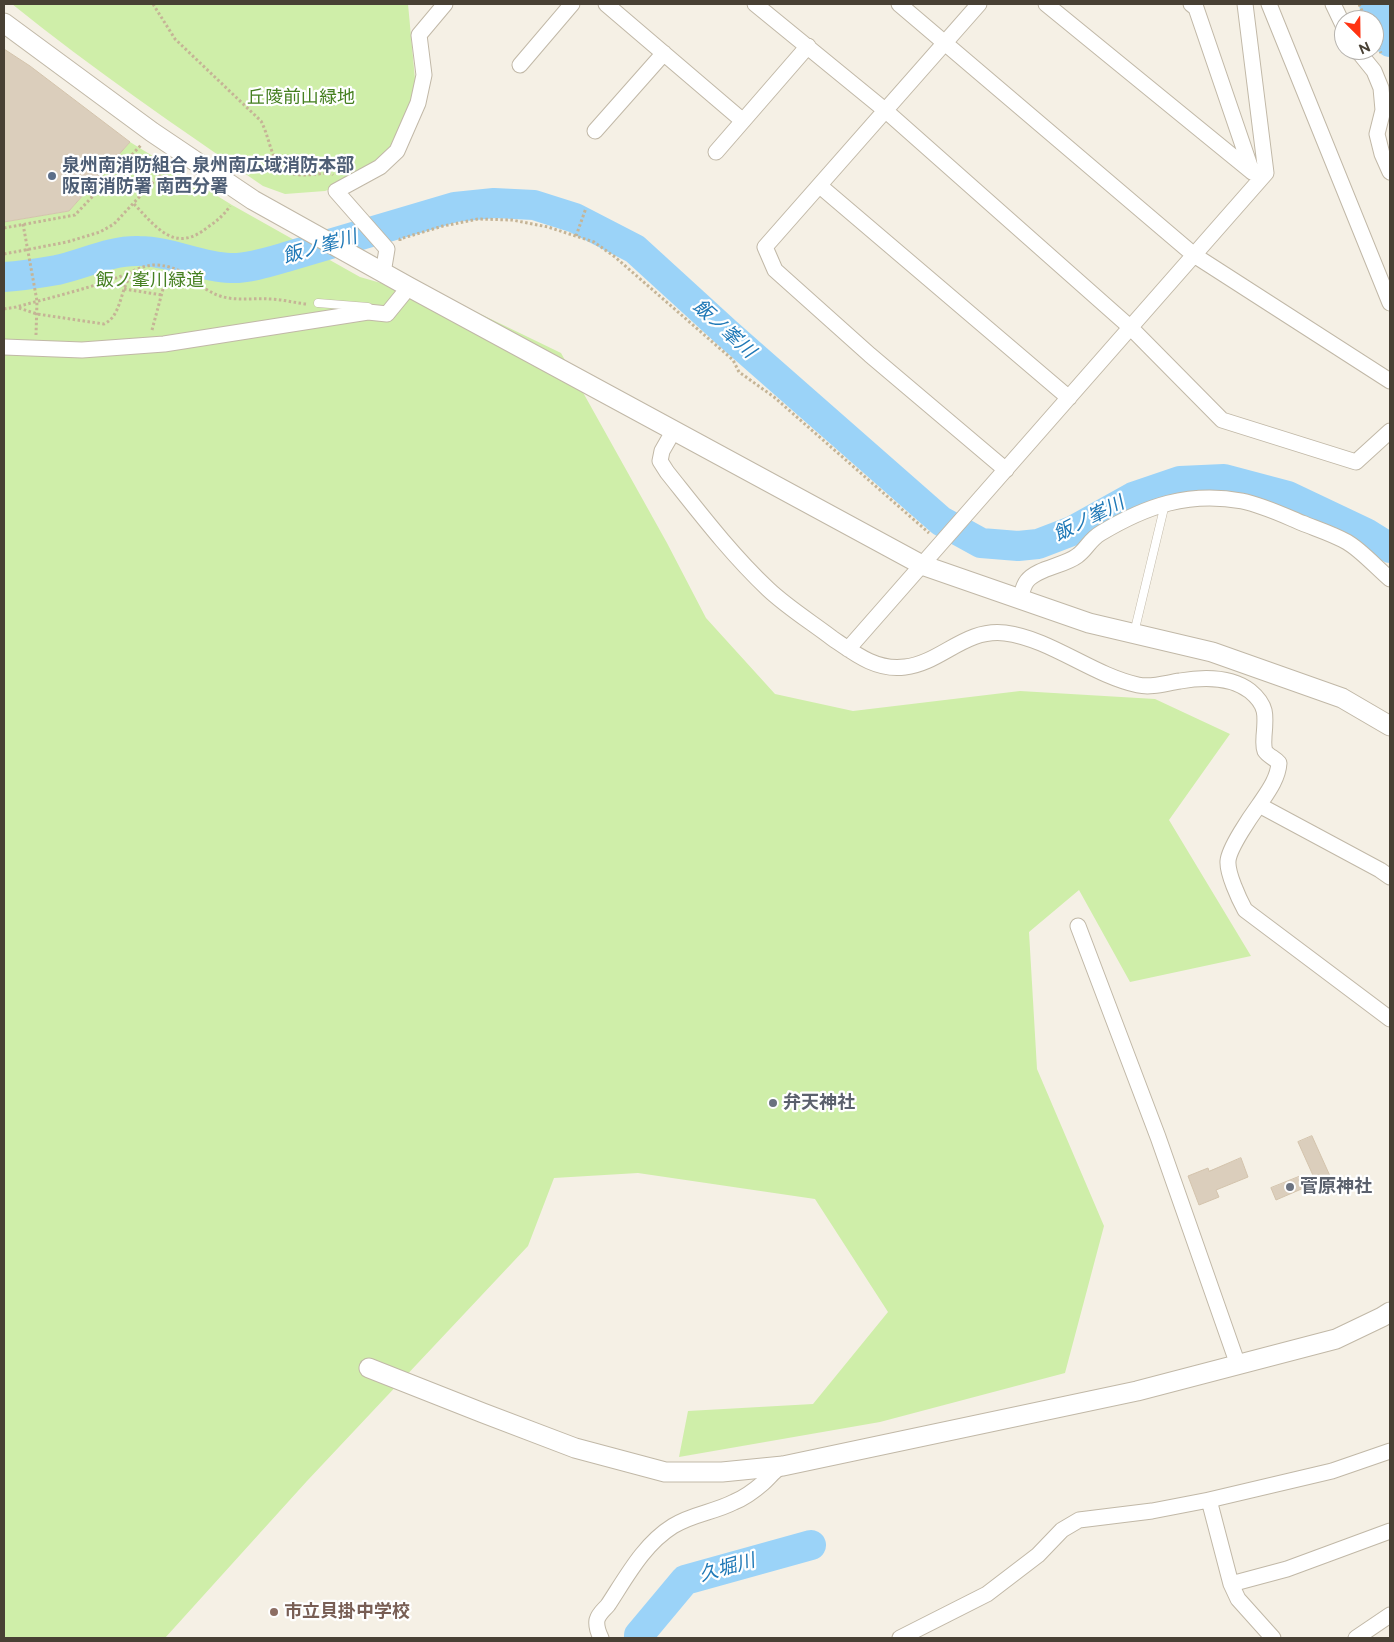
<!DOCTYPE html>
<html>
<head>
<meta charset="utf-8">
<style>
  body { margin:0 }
  #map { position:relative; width:1394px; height:1642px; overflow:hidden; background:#f5f0e5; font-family:Raleway,sans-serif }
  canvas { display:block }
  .frame { position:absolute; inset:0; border:5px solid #484034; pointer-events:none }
  .north { position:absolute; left:1334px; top:10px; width:50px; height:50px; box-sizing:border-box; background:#fff; border:1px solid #b6b3ae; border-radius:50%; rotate:157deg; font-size:14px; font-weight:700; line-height:20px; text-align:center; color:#484034 }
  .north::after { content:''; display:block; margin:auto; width:18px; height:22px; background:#ff3312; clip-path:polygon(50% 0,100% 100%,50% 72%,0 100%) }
</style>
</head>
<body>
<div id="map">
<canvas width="1394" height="1642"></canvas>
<div class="frame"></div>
<div class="north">N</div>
</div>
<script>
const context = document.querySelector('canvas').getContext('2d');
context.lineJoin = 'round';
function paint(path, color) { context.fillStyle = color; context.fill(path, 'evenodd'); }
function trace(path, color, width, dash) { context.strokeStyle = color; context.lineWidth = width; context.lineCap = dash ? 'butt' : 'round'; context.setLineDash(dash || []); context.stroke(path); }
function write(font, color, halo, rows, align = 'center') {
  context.font = font + ' Raleway,"Noto Sans JP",sans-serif'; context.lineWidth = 4.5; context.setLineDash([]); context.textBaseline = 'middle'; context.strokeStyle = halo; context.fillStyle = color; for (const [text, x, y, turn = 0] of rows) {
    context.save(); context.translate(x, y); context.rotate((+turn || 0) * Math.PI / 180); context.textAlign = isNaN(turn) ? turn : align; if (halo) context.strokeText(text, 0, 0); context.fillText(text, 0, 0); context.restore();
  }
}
paint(new Path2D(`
  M12,4H408L415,79L410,103L389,149L376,162L338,186L325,191L285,194L263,186C178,127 92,69 12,4Z
  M130,142L232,205L360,277L468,308L561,353L667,543L706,618L775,694L853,711L1020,691L1155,699L1230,734L1169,820L1251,956L1130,982L1079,890L1029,932L1037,1069L1104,1226L1065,1373L880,1422L679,1457L688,1411L813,1404L888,1312L815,1199L638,1173L554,1178L528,1246L307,1481L165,1638H4V222L69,211Z`), '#cfeea9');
trace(new Path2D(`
  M1374,4L1390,42
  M4,277C21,276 40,273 57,270C84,264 111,250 139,251C170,251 199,267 230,268C246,269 269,262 286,257L455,207L494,203L534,205L575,218L635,249L727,333L941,521L981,543L1018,546L1038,544L1072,531L1133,497L1180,481L1224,479L1288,496L1366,533L1390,548
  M639,1638V1635L685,1580L811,1545`), '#9bd3f8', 30);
const building = new Path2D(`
  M4,49L30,66L130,142L69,211L4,222Z
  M1312,1136L1330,1176L1316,1182L1298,1142Z
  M1241,1158L1248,1177L1216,1190L1219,1197L1199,1205L1188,1176L1208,1168L1209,1171Z
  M1301,1176L1306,1187L1276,1200L1271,1188Z`);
paint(building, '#dbcebc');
trace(building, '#d3c3ac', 1);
const service = new Path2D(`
  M318,303L368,307
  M1134,633L1165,504`);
const minor = new Path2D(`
  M606,4L743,121
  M755,4L886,111L1131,328L1222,420L1356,462L1390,431
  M899,4L1194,255L1390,381
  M979,4L765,247L775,270L870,355L1006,470
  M1046,4L1252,172L1266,173
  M1191,4L1196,8L1252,172
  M1269,4L1390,303
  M1333,4L1344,27
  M1357,50L1374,71L1381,88L1383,110L1377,134L1382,154L1390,172
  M520,65L572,4
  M595,131L664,53
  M716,152L808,46
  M820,186L1069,398
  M383,273L387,249L336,191L380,167L397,151L418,103L424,75L419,35L445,4
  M4,347L82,350L164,344L368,312L387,314L409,287
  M674,430L662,451L660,461L667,472C699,512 730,553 768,589C787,607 811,622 832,638C854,653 876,671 905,667C941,663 965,628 1005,633C1051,639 1092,675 1138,685C1152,688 1166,683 1180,681C1203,677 1230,676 1250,691C1267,705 1266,715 1264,736C1264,741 1263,746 1265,751C1268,756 1275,758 1279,763C1278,779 1267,793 1259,805
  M1020,599C1022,593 1023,586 1027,581C1037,568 1064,566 1077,556C1087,549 1089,540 1101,533C1146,506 1189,491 1242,501C1262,505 1283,515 1302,523C1317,529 1333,534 1347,542C1361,550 1378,569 1390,579
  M848,649L1266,173L1245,4
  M1390,877L1380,870L1259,805C1251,816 1229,848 1228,861C1227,873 1239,899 1245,910L1390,1019
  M1078,926L1158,1137L1238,1365
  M1209,1500L1231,1584L1238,1599L1273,1638
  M1231,1584L1287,1569L1390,1531
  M601,1638C598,1632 596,1626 597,1620C599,1613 604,1610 608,1605C627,1576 644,1544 673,1526C692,1514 715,1512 734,1502C744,1498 755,1490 763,1483C770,1477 774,1470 783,1466
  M900,1638L987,1594L1038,1555L1062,1530L1079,1520L1152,1511L1209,1500L1332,1471L1390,1451
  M1356,1638L1390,1615`);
const tertiary = new Path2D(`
  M4,23L152,132L253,200L409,287L922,565L1089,623L1212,652L1342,698L1390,726
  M369,1368L483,1413L575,1448L665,1472H722L783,1466L1137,1391L1336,1339L1382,1317L1390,1312`);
trace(service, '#c1b8a7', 9);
trace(minor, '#c1b8a7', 17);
trace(tertiary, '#c1b8a7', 21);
trace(new Path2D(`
  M153,4L175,39L261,121C273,144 270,175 303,175C313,175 322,173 331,173L333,175
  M1359,4L1366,20
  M1374,38L1381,53
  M134,204C157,228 175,254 208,227C217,221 224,215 230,206
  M23,224L37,301L36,335
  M4,228L75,215L142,144
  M576,236L586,208
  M400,241V239L443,226L478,219L512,220L548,227L594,242L615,257L733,360L739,372L774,397L929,533
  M4,254L67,242L100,232L114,224L155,180L174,165
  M124,289L162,295
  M19,308L37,314L104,324C123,315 119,287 134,272
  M4,309L16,307C49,298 83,290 116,278C129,274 141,265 155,265C188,266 194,287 220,296C235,301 253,298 269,299C282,299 294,303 307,304
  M152,330L167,274`), '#c5b496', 3, [2.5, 2.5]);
trace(service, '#fff', 8);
trace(minor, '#fff', 15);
trace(tertiary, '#fff', 19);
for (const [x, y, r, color] of [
  [52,176,5,"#5c6f8a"],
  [773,1103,5,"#6b7280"],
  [1290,1187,5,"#6b7280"],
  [274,1612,5,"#8d6e63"]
]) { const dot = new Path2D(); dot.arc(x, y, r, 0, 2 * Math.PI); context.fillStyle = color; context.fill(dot); trace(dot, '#fff', 2); }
write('18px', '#468021', '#fff', [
  ["丘陵前山緑地",301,98],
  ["飯ノ峯川緑道",150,281]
]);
write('bold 18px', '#4e5e75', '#fff', [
  ["泉州南消防組合 泉州南広域消防本部",62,166],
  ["阪南消防署 南西分署",62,187]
], 'left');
write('bold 18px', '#5b616d', '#fff', [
  ["弁天神社",783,1103],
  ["菅原神社",1300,1187]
], 'left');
write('bold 18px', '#785e54', '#fff', [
  ["市立貝掛中学校",284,1612]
], 'left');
write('italic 19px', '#2079b7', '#fff', [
  ["飯ノ峯川",320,247,-16],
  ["飯ノ峯川",724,329,42],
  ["飯ノ峯川",1089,519,-27],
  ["久堀川",727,1568,-16]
]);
</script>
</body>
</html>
